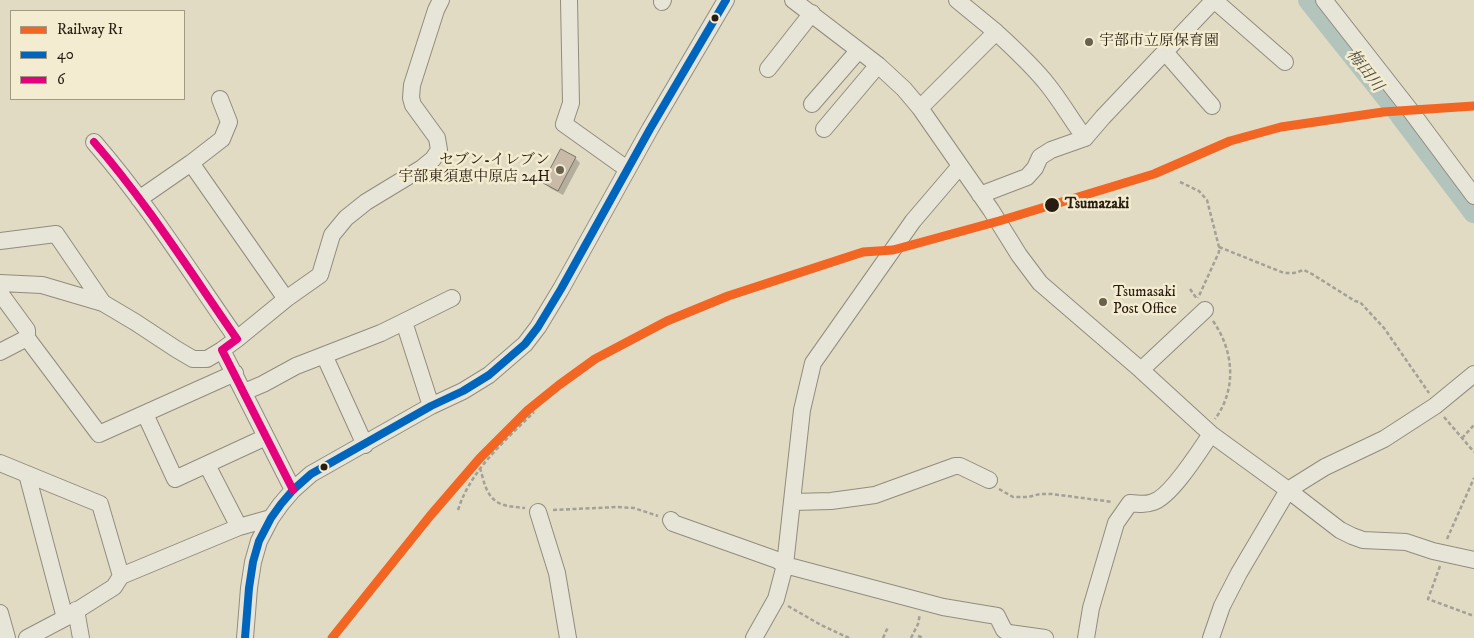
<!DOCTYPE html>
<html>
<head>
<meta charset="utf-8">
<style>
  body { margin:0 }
  #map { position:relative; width:1474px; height:638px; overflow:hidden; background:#e1dbc4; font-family:"IM FELL DW Pica",serif }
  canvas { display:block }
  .legend { position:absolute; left:10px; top:10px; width:175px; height:90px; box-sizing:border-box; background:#f3ecd1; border:1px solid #a29984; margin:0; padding:6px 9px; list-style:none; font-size:15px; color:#281d10 }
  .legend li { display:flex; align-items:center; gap:10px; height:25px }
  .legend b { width:25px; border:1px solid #a29984 }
</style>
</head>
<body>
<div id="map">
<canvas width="1474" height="638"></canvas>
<ul class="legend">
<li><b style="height:6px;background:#f26522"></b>Railway R1</li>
<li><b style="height:6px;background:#0065bd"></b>40</li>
<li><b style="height:6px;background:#e5007d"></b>6</li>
</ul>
</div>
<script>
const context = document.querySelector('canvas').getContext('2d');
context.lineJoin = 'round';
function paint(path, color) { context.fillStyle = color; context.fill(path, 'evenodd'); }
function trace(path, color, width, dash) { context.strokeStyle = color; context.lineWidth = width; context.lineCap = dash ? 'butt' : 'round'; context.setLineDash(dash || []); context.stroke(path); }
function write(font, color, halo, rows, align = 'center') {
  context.font = font + ' "IM FELL DW Pica","Noto Serif JP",serif'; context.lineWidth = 5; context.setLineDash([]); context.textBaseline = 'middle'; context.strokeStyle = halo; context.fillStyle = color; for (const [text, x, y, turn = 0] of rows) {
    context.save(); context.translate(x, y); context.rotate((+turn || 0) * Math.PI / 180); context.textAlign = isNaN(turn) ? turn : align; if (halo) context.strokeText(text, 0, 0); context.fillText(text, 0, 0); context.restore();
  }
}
paint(new Path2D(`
  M575,158L580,163L563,195L550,188L545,182Z`), '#0003');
trace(new Path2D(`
  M1309,0L1400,114L1474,212`), '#b3c4bd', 22);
const building = new Path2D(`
  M561,149L576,157L558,191L543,183Z`);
paint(building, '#c9b9a7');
trace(building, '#777265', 1);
const minor = new Path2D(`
  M569,0L571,103L564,124L627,169
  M793,0L878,65L904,89L920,108L991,210L1019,255L1040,283L1141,370L1211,434L1288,490L1340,530L1352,536L1363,540L1406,542L1433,551L1474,560
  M1214,0L1285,62
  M1324,0L1410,110L1474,196
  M662,2L663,0
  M996,32C1014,49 1032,65 1047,84C1061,101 1072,121 1085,138
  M1165,52L1212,106
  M768,69L812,13
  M812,104L858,51
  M920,108L996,32L957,0
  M824,129L878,65
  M94,142C147,203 191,273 237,339L222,350L293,490
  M191,163L286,299
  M980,195L1027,177L1035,168L1040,157L1051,150L1085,138L1103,117L1214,0
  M139,199L191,163L222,139L229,122L220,99
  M0,241L56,234L103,303
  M0,283L42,285L103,303L135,322L176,349L193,359H207L222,350
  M0,293L27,330V338
  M404,322L431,406
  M237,339L286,299L320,275L332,235L346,218L366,202L422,168L433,159L439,150L437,138L413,105L411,98L412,85L436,10L441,0
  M0,352L27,338L99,434L235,373
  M324,355L365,445
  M1141,370L1205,310
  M244,392L263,384L296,366L381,333L452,298
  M145,414L175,479L266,437
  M0,463L100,504L121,576
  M207,465L239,527
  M27,474L65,618
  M793,502L831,501L875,495L955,466H960L989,480
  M538,512L557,573L568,638
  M671,520L673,523L777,560L785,565L943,607L997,616L1004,630L1009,633L1045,638
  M76,610L81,638
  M0,613L7,638
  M27,638L65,618L114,587L121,576L239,527L271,518
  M245,638L249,588L253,562L259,541L271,518L281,504L293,490L311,474L431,406L463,391L489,375L525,344L538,327L561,289L650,129L726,0
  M754,638L776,599L785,565L802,410L813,363L913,221L960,166
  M1086,638L1091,608L1116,523L1130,503C1138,504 1146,505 1153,502C1171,497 1200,450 1211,434
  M1211,638L1222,606L1239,573L1288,490L1325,467L1384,439L1435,406L1474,374`);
trace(minor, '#918c7e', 18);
trace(new Path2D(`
  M1180,182L1199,191L1207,200L1219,247V252L1198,298
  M1219,247L1284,273H1294L1304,270L1312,274L1355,301L1360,302L1384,328L1429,393
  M1190,289L1197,299
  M1213,321C1234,351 1237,389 1215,419
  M1444,417L1474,452
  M1462,438L1474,425
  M480,468C484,481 486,498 501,504C509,507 517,507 525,508
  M999,489L1013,497H1028L1040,494H1052L1113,502
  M458,510C471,469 505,441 534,412
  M553,510L618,507L634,508L658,516
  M1447,539L1474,478
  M1440,566L1428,599L1474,616
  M788,606L821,625L849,638
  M918,636L924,638
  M883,638L888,627
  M911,638L918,624L920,614`), '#a3a096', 2.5, [4, 2.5]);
trace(minor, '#e7e4d8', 16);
trace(new Path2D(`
  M245,638L249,588L253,562L259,541L271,518L281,504L293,490L311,474L431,406L463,391L489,375L525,344L538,327L561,289L650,129L726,0`), '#0065bd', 8);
trace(new Path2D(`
  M94,142C147,203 191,273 237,339L222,350L293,490`), '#e5007d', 8);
trace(new Path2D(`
  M332,638L430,516L480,458L528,410L559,385L595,359L667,321L728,296L863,252L893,250L999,221L1154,174L1230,141L1281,127L1383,112L1474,106`), '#f26522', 9);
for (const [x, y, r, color] of [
  [715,18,4.5,"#281d10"],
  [1089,42,5,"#69604f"],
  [560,170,5,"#69604f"],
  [1052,205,8,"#281d10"],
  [1103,302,5,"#69604f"],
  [324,467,4.5,"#281d10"]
]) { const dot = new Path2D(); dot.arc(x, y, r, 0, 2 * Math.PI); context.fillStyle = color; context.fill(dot); trace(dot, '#f3ecd1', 2); }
write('15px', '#281d10', '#f3ecd1', [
  ["宇部市立原保育園",1099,42],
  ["セブン-イレブン",550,161,"right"],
  ["宇部東須恵中原店 24H",550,178,"right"],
  ["Tsumasaki",1113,293],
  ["Post Office",1113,310]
], 'left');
write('bold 15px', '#281d10', '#f3ecd1', [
  ["Tsumazaki",1065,205]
], 'left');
write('italic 16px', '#4c4c43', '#f3ecd1', [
  ["梅田川",1364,71,52]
]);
</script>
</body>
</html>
